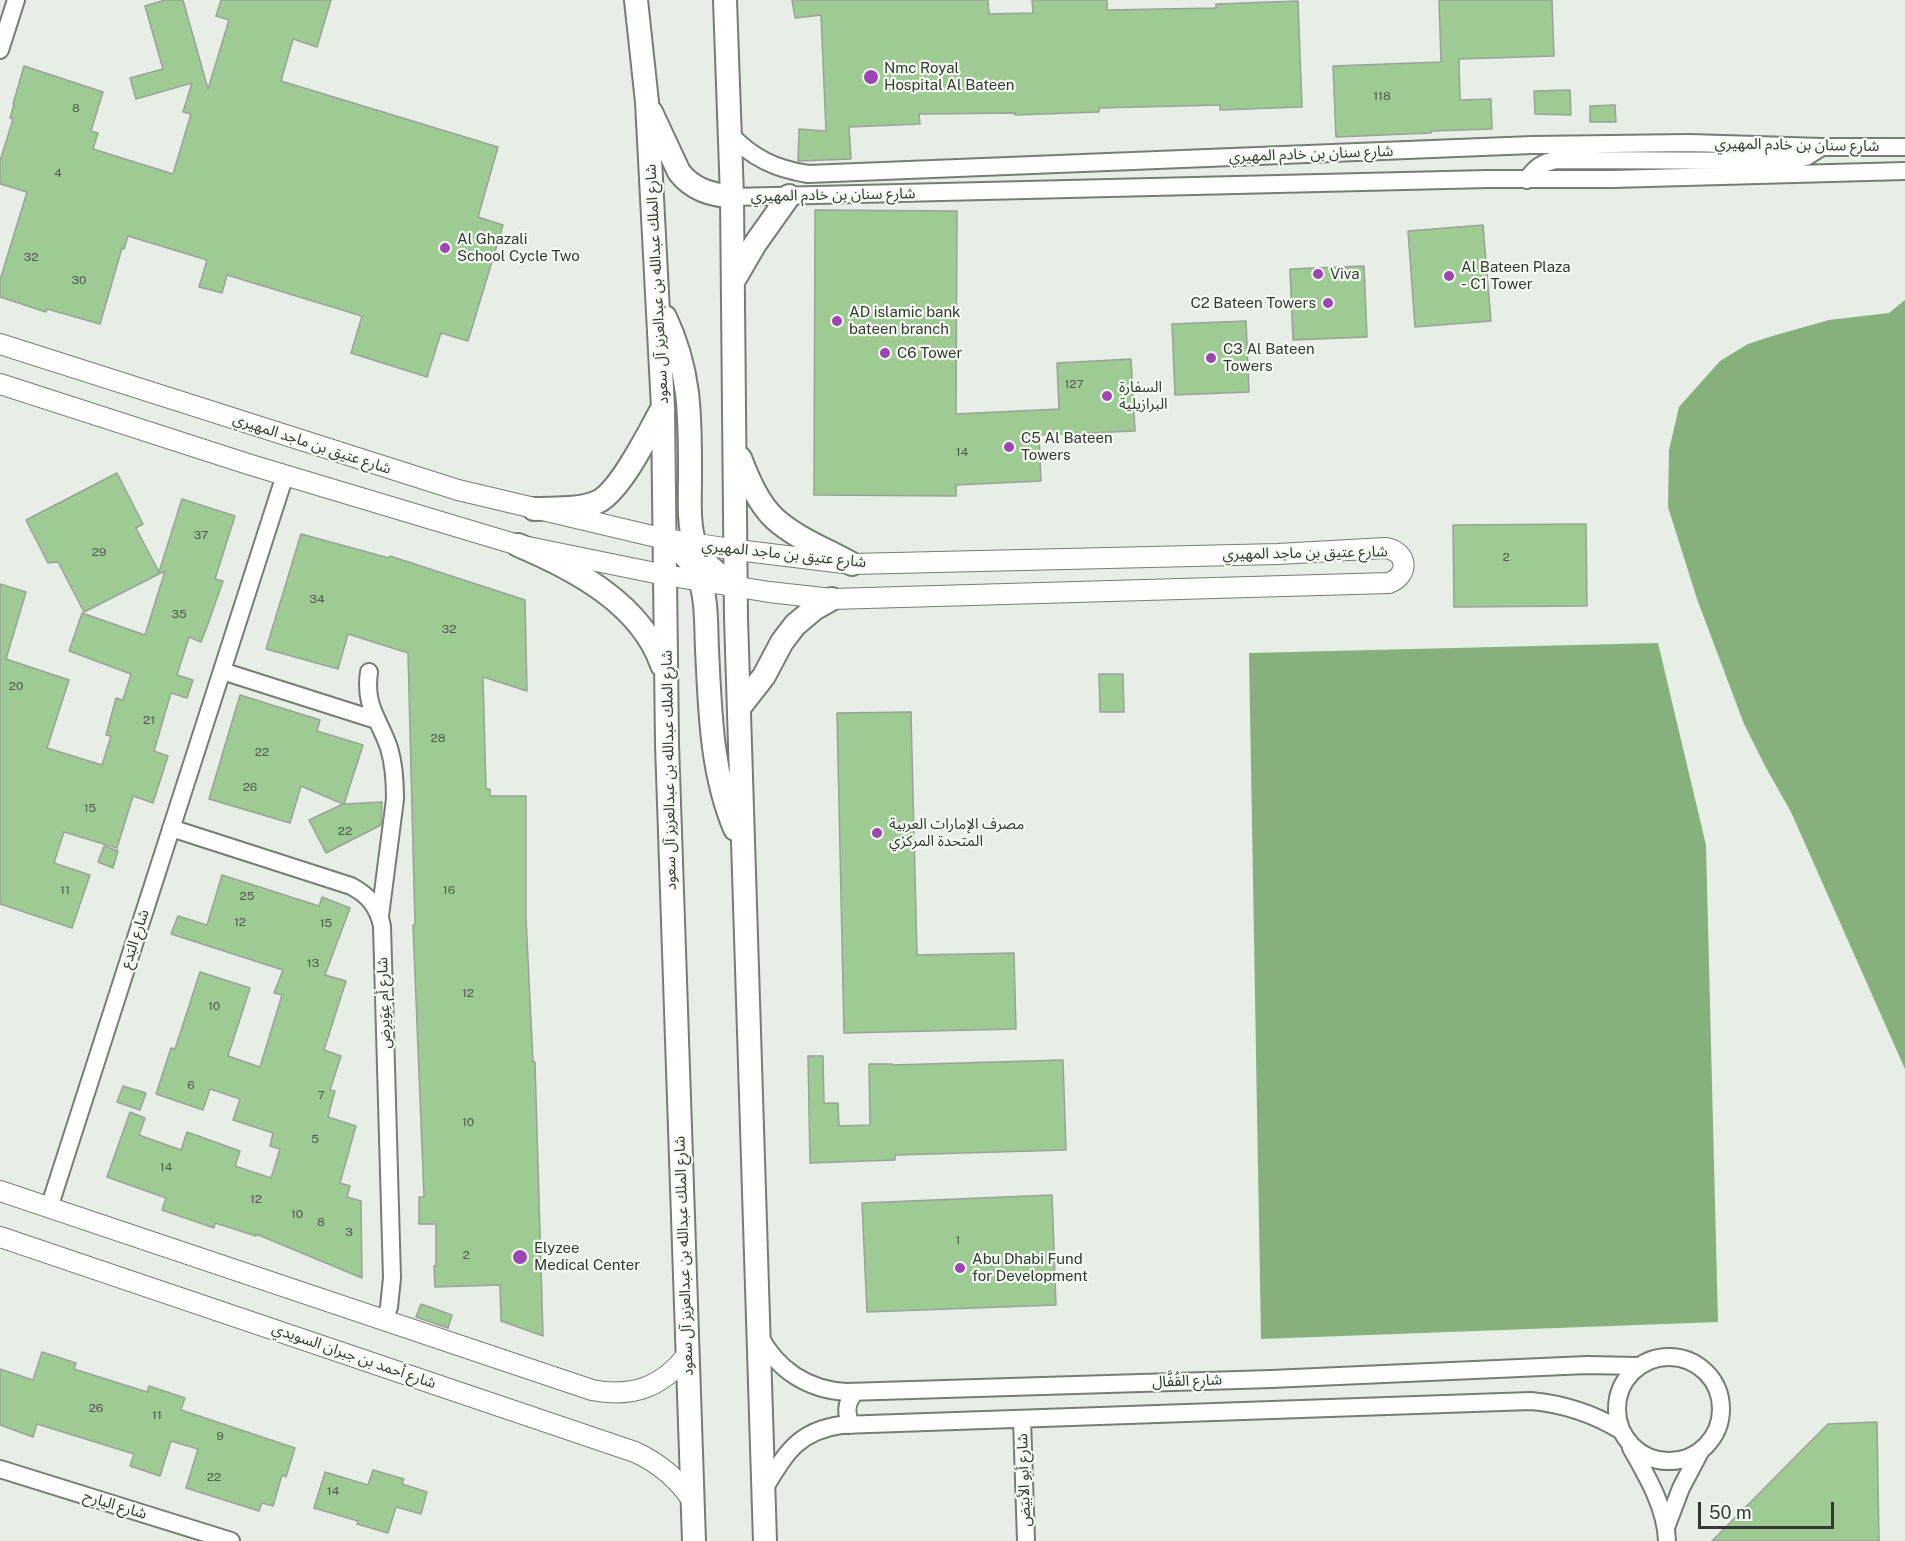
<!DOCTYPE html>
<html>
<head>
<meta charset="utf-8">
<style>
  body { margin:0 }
  #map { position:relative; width:1905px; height:1541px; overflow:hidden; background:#e6eee5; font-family:"Public Sans",sans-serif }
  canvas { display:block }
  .scale { position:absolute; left:1698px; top:1502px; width:136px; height:27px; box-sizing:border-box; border:3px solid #343733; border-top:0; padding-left:8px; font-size:18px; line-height:21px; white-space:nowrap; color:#343733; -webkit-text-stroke:4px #f4fcf2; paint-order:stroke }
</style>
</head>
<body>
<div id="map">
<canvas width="1905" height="1541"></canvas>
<div class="scale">50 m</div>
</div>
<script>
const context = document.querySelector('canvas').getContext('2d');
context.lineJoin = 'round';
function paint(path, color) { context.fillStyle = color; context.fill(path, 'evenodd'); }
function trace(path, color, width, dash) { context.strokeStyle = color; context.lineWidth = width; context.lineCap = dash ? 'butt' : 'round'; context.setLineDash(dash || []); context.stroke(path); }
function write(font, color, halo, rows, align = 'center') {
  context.font = font + ' "Public Sans","Noto Sans Arabic",sans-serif'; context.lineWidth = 4.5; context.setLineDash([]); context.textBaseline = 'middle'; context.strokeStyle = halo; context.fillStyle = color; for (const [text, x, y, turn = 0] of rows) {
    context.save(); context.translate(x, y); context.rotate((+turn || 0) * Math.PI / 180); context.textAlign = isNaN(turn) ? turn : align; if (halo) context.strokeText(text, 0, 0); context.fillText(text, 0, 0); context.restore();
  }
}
paint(new Path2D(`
  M1905,300V1069L1791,812L1765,766L1744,724L1697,599L1668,507L1669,450L1679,407L1720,361L1748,344L1769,337L1829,320L1889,313Z
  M1658,643L1706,845L1718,1322L1261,1339L1249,653Z`), '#86b17c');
const building = new Path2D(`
  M165,0H183L208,89L229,20L216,16L221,0H331L317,47L293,39L281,81L498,147L478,217L503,225L468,341L441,333L427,377L351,353L362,316L227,275L222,293L199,287L207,260L128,236L124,249L122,248L100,324L47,309L46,312L0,297V280L27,192L0,184V161L13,119L10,118L14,104H13L24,66L103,92L91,131L98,133L93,149L173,174L191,114L183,112L192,83L136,99L130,78L163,69L145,6Z
  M792,0H988L989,14L1033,13L1032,0H1107V10L1216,8V4L1298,1L1302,107L1220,110V105L1099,108V112L1015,115V113L919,114L920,124L849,127L851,159L798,161L799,129L826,131L821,15L795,18Z
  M1439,0H1552L1554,56L1459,59L1460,100L1491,99L1492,129L1431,131V133L1336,137L1333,66L1441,62Z
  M1570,90L1571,115L1535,114L1534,91Z
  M1615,105L1616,122H1590V106Z
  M815,210L957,211L956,414L1059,409L1057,363L1131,359L1135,431L1039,435L1041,481L956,485V496L814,495Z
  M1483,225L1491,321L1415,327L1408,231Z
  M1364,266L1367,337L1293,340L1290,269Z
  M1246,321L1249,392L1175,395L1172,324Z
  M117,473L143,524L136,528L159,572L182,499L235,516L215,579L223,581L208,624L201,642L189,637L177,675L193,680L187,698L171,693L154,751L168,756L153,803L133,796L117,848L64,832L54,863L90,875L72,928L0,904V584L26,592L6,659L69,680L47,748L102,765L111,736L106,735L116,698L123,700L131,674L69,651L82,613L145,635L165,571L84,612L58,562L48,563L26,520Z
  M1586,524L1587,606L1454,607L1453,525Z
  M301,534L389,558L390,556L525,600L527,691L483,677L486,789H490V796H526V918L533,1062H535L543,1336L501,1321L500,1285L435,1287L434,1266H436V1224H419V1197H424L413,925H415L408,653L348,634L338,669L266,649Z
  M1099,674H1123L1124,712H1100Z
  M240,695L320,720L317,731L363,745L344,804L382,802L381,825L326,853L309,820L343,804L301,786L290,823L209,799Z
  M911,712L917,955L1014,953L1016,1029L844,1033L837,713Z
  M104,846L118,851L113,868L98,862Z
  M222,875L319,906L322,897L350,908L325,975L346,981L324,1050L341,1056L330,1090L335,1091L328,1117L356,1126L340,1183L350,1186L347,1197L361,1201L362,1278L256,1234V1236L215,1223L214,1228L162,1210L166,1198L107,1177L130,1112L145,1118L139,1135L181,1150L187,1132L240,1151L235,1166L271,1178L280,1149L270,1146L273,1133L233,1120L240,1099L210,1089L203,1110L156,1094L171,1048L175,1049L200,972L250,988L228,1056L260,1067L282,995L274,993L283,970L171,934L178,916L207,925Z
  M808,1056H823L824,1103H838L839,1126L870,1125L869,1064H892V1065L1063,1060L1066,1150L895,1155V1160L810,1163Z
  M123,1086L146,1093L140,1110L117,1102Z
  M1052,1195L1056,1305L867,1312L862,1203Z
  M421,1304L452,1315L448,1328L416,1317Z
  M42,1352L76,1363L74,1369L147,1392L149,1386L185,1398L181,1410L295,1448L286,1477L282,1475L273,1506L262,1503L259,1511L186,1488L198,1449L171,1441L160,1476L130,1466L134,1454L37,1424L33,1437L0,1425V1369L33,1380Z
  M1877,1422L1879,1541H1712L1828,1424Z
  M373,1470L404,1479L402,1484L427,1492L421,1514L396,1507L388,1533L357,1524L358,1521L314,1508L325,1472L368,1485Z`);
paint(building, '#9eca93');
trace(building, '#9ba299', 1.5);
const minor = new Path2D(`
  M0,50L16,0
  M730,134C752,158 776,169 808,174L1532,145L1689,143L1823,147H1905
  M1527,180C1534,168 1543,162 1556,160L1786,161L1806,157L1822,147
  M732,197L1488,179H1612L1905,171
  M222,671L376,720
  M369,672C364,707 379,718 389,748C394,764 395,781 395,799L380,916
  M171,828L351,886C368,895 378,906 382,926L392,1278L389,1307L384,1320
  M49,1208L285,475
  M759,1335C777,1370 808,1390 847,1392L1271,1379L1587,1365L1638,1366
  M1617 1409a52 52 0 1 1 104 0a52 52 0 1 1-104 0Z
  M1022,1419L1026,1541
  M851,1425C845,1412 846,1401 856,1392
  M1631,1448C1647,1476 1666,1508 1667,1541
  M0,1469L231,1541
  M764,1489C785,1455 797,1431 841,1425L1531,1401C1564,1404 1592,1413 1620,1430
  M1667,1525L1681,1488L1700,1452`);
const tertiary = new Path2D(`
  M0,344L458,490L665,539L737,550L852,564L1278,554L1385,548C1408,551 1410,575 1389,583L832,599L769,592L665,575L518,545L251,465L0,384
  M0,1191L592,1390C633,1398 662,1387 688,1354
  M0,1237L635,1452C659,1463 677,1478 692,1500`);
const secondary = new Path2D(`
  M636,0L647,102L663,408L667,744L694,1541
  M725,0L732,197L736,618L765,1541
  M651,112L679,172C693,190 710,194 732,197
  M734,280L755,244L789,196
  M665,317C691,372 690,417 690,476C690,496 688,525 695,545C702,564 720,576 737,587
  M740,458C748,479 758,503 775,519C796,538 827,550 852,564
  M534,509C554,508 577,510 595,503C619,495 649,432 662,409
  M665,539C680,549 694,563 700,580C707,600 706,628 707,649C710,710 711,772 735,829
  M518,545C575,569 641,604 662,665
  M739,708L764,676L782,642L795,625L814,609L832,599`);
trace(minor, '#767d74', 20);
trace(tertiary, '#767d74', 22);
trace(secondary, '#767d74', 26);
trace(minor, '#fff', 16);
trace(tertiary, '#fff', 20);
trace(secondary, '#fff', 22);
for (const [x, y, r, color] of [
  [871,77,8,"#9d45b2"],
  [445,248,6,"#9d45b2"],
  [1318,274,6,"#9d45b2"],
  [1449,276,6,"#9d45b2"],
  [1328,303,6,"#9d45b2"],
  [837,321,6,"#9d45b2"],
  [885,353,6,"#9d45b2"],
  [1211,358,6,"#9d45b2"],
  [1107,396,6,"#9d45b2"],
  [1009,447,6,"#9d45b2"],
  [877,833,6,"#9d45b2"],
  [520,1257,8,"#9d45b2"],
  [960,1268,6,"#9d45b2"]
]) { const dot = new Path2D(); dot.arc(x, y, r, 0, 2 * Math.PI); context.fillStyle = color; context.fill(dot); trace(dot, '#f4fcf2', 2); }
write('12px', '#4e5c4b', null, [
  ["118",1382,96],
  ["8",76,108],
  ["4",58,173],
  ["32",31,257],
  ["30",79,280],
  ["127",1074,384],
  ["14",962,452],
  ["37",201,535],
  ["29",99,552],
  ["2",1506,557],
  ["34",317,599],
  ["35",179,614],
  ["32",449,629],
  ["20",16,686],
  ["21",149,720],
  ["28",438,738],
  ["22",262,752],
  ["26",250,787],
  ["15",90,808],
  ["22",345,831],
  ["11",65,890],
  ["16",449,890],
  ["25",247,896],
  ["12",240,922],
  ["15",326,923],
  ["13",313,963],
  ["12",468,993],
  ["10",214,1006],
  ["6",191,1085],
  ["7",321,1095],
  ["10",468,1122],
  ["5",315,1139],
  ["14",166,1167],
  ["12",256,1199],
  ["10",297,1214],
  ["8",321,1222],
  ["3",349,1232],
  ["1",958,1240],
  ["2",466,1255],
  ["26",96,1408],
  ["11",157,1415],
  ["9",220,1436],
  ["22",214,1477],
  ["14",333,1491]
]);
write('15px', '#343733', '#f4fcf2', [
  ["Nmc Royal",884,68],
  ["Hospital Al Bateen",884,85],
  ["Al Ghazali",457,239],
  ["School Cycle Two",457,256],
  ["Al Bateen Plaza",1461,267],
  ["- C1 Tower",1461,284],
  ["Viva",1330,274],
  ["C2 Bateen Towers",1316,303,"right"],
  ["AD islamic bank",849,312],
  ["bateen branch",849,329],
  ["C3 Al Bateen",1223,349],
  ["Towers",1223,366],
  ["C6 Tower",897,353],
  ["السفارة",1119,387],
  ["البرازيلية",1119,404],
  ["C5 Al Bateen",1021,438],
  ["Towers",1021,455],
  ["مصرف الإمارات العربية",889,824],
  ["المتحدة المركزي",889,841],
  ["Elyzee",534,1248],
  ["Medical Center",534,1265],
  ["Abu Dhabi Fund",972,1259],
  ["for Development",972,1276]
], 'left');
write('15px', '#343733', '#f4fcf2', [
  ["شارع سنان بن خادم المهيري",1797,145,1],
  ["شارع سنان بن خادم المهيري",1311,154,-2],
  ["شارع سنان بن خادم المهيري",833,195,-1],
  ["شارع الملك عبدالله بن عبدالعزيز آل سعود",657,284,-93],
  ["شارع عتيق بن ماجد المهيري",312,444,18],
  ["شارع عتيق بن ماجد المهيري",1305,553,-1],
  ["شارع عتيق بن ماجد المهيري",784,554,6],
  ["شارع الملك عبدالله بن عبدالعزيز آل سعود",669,770,-91],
  ["شارع البَدع",135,939,-72],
  ["شارع أم عِوَيرِض",384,1003,-92],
  ["شارع الملك عبدالله بن عبدالعزيز آل سعود",684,1256,-92],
  ["شارع أحمد بن جبران السويدي",354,1356,19],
  ["شارع القُفَّال",1187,1381,-2],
  ["شارع أبو الأبيَض",1024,1480,-92],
  ["شارع اليارِح",115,1505,17]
]);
</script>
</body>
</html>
